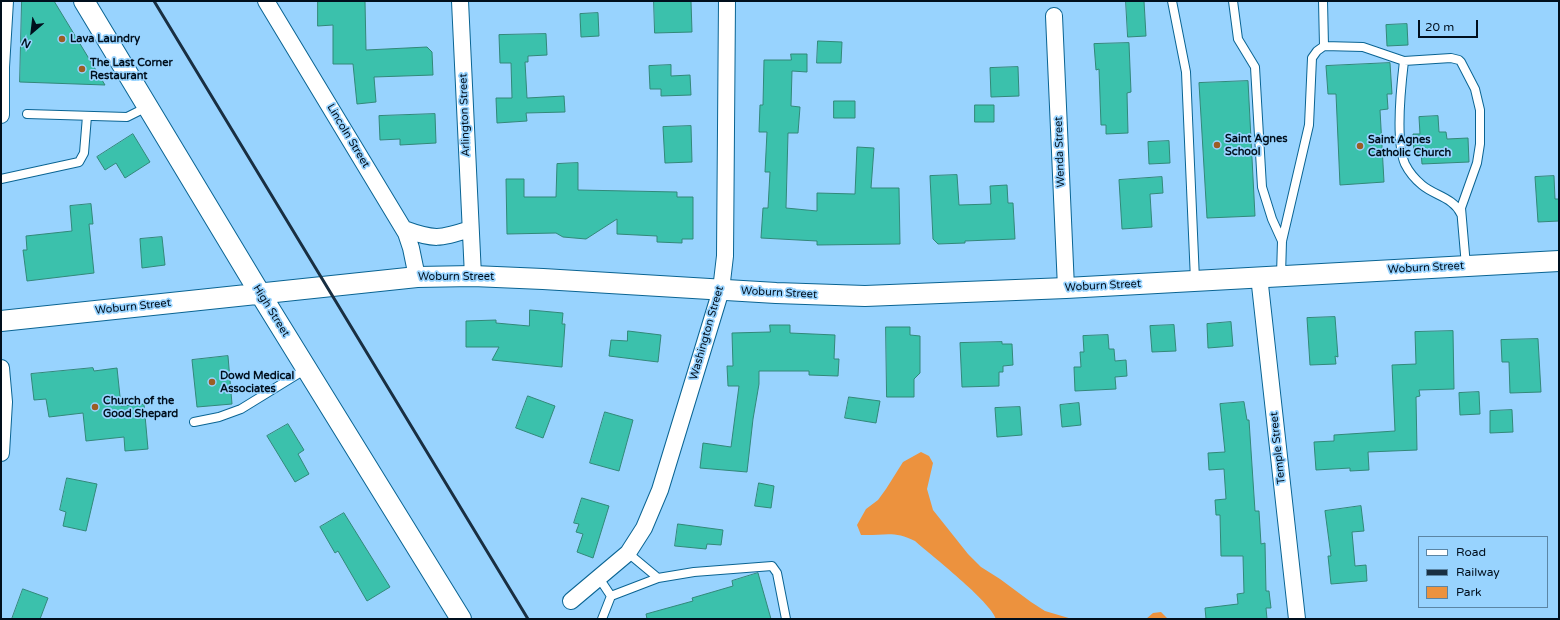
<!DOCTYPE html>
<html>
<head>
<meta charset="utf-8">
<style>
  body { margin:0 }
  #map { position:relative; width:1560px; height:620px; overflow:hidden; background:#98d3fe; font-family:"Varela Round",sans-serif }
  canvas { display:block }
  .frame { position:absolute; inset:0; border:2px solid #000f1d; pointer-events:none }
  .legend { position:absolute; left:1418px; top:536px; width:130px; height:72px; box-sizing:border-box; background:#98d3fe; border:1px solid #5b85a4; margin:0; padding:5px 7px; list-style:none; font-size:12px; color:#000f1d }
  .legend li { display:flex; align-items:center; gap:8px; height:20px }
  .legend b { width:20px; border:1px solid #5b85a4 }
  .north { position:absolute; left:12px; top:12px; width:40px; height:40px; -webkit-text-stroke:3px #98d3fe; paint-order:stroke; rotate:208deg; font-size:11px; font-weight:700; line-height:16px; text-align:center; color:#000f1d }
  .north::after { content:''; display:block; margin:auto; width:14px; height:18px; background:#000f1d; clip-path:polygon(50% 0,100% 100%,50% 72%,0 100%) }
  .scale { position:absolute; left:1418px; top:20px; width:60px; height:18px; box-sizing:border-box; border:2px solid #000f1d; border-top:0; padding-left:5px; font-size:12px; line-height:14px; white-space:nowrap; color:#000f1d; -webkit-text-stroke:3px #98d3fe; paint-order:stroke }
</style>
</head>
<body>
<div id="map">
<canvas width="1560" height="620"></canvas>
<div class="frame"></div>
<ul class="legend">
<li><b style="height:5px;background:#fff"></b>Road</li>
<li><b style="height:5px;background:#192f42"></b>Railway</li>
<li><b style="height:11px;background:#ec923e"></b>Park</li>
</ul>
<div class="north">N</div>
<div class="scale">20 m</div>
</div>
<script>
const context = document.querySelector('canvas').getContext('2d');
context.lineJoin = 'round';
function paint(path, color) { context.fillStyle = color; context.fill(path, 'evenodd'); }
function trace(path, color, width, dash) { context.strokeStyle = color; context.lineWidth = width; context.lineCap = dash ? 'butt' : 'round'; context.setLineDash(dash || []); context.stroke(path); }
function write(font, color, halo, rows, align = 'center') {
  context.font = font + ' "Varela Round",sans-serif'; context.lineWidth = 3.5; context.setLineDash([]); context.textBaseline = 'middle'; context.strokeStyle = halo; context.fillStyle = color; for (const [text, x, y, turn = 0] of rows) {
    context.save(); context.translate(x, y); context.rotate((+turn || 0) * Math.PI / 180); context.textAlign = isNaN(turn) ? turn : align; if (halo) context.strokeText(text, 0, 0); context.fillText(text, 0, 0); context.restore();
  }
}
paint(new Path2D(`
  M921,452L929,456L933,463L927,489L933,510L968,554L981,567L1000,579L1031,602L1045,611L1072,619H996C990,601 932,556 915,541C894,530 883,536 861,535L857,525L866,509L878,500L886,489L903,462Z
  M1161,612L1168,619H1146L1153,613Z`), '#ec923e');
const building = new Path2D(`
  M22,1H54L105,85L20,82Z
  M318,1H365L366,50L427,47L432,52L433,75L374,77L376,102L357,104L353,64H333V25L318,26Z
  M654,1H691L692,32L655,33Z
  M1126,1H1144L1146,36L1128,37Z
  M598,13L599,36L581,37L580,14Z
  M1407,24L1408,45L1387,46L1386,25Z
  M546,34L547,55L528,56V62H525L527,98L564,96L565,112L526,113L527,121L497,123L496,98H512L511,63H500L499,35Z
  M818,41L842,42L841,63H817Z
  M1129,43L1131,92L1127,93L1128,133L1106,134V125H1101L1099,69L1096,70L1094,44Z
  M791,54H807V72L792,71L791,106L800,107L798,133H788L786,208L817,211V193L855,194L857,147L874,148L871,188H899L900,244L817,245V241L761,238L763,208H768L770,172H765L767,132H759L760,105H763L764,60H791Z
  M1390,63L1392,94H1387L1388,109L1380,110L1384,182L1340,185L1336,94H1328L1326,66Z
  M671,65V76L690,75L691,95L661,96V89H650L649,66Z
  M1018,67L1019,96L991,97L990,68Z
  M1248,81L1255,216L1207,218L1199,83Z
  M834,101H855V118H834Z
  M975,105H994V122H975Z
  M435,114L436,143L400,145V139L380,140L379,116Z
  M1438,116L1439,132H1446L1447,139L1468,138L1469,162L1422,164L1421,152L1414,153L1413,134H1420L1419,117Z
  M691,126L692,162L665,163L663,127Z
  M133,134L150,162L125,178L116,163L105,170L97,157Z
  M1169,141L1170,163L1149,164L1148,142Z
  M578,163V190L677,192V197H693V239H682V243L657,242V236L617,234V219L586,239L563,237L556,233L507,234L506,179H524V197H556L557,164Z
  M957,175L959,205L991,204L990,186L1007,185L1008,203H1013L1015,239L965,241V243L938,244L933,239L930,176Z
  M1554,176L1555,199H1559V221L1538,222L1535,177Z
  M1162,177L1163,193L1150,194L1152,227L1122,229L1119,180Z
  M91,204L93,224H89L94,273L27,281L23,250H27L26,236L72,231L70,206Z
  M162,237L165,265L142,268L140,239Z
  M530,310L563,313L562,324H565L562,367L492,360L499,347H466V321L496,320V323L529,326Z
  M1335,317L1338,357L1335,356L1336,364L1310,365L1307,318Z
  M1231,322L1233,346L1208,348L1207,324Z
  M770,325H790V333L835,335L834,359H839L838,376L809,375V371H759V384L753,419L747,472L700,468L703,443L731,447L739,386H728L727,366H733L732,333L770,332Z
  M1174,325L1176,351L1152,352L1150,326Z
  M886,327H910V335L920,336V373L914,379V397H887Z
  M628,331L661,335L658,362L609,356L611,340L627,341Z
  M1453,331L1454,389L1419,390L1420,396L1416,397L1417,450L1368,452L1369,470L1350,471V468L1316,470L1314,442L1334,441V435L1395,431L1392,365L1416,364L1415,332Z
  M1108,335L1109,349H1114L1115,361L1126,360L1127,376L1115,377L1116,389L1075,391L1074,367H1081L1080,352H1084L1083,336Z
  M1538,339L1541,392L1510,393L1509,362H1502L1501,340Z
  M1002,342V344H1012L1013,365L1003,366V372H999V386L962,387L960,343Z
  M228,356L232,404L197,407L192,360Z
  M93,368L94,371L117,368L121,406L144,404L148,449L125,451L124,437L86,441L83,413L49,417L46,399L34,400L31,374Z
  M1479,392L1480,414L1460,415L1459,393Z
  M528,396L555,406L543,438L516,428Z
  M849,397L880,401L876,423L845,418Z
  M1244,402L1247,420H1249L1255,511H1259L1261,544L1265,543L1266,591H1269L1271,608H1266L1267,619H1206L1205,608L1238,604L1237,594L1244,593L1243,556H1221L1220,515H1216L1215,500L1226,499L1224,469L1209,470L1208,453L1225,452L1220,404Z
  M1079,403L1081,425L1062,427L1060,405Z
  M1020,407L1022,435L997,437L995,408Z
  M1512,410L1513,432L1490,433V411Z
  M605,412L633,420L619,471L590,463Z
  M288,424L304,450L298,454L309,474L295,482L267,436Z
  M67,478L97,484L86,531L63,526L66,512L60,510Z
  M759,483L774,486L771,508L755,506Z
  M582,498L609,506L593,558L577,552L583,534L576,532L579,524L574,523Z
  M1361,506L1364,531L1352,532L1355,566L1366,565L1367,581L1331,584L1328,556H1331L1325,511Z
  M344,513L390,587L367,601L338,551L335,553L320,527Z
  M678,524L723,530L721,545L707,544L706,549L675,546Z
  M758,573L771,619H647L646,614L693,601L692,598L733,586L732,581Z
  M23,589L48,598L40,619H12Z`);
paint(building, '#3bc1ac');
trace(building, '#328879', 1);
const service = new Path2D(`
  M1172,1L1186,72L1195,280
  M1233,1L1238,39L1255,67L1262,187L1272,219L1282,241
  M1323,1L1324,46
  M1404,61C1401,86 1395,141 1405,164C1409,172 1416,180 1422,185C1435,196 1453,197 1461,214
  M27,114L127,117L147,107
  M1,179L79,162L84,153L87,116
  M1281,275L1282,241L1309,125L1312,58L1317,51L1324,46L1363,47L1404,61L1451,58L1459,60L1461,62L1475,89L1480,110V144L1477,163L1461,208L1466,266
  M194,422L219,417L241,409L306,369
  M628,553L658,578L694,572L772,566L777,573L786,619
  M599,578L611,596L602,619
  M611,596L658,578`);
const minor = new Path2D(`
  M266,1L406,233L411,248L417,277
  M460,1L473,276
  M1054,16L1066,288
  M1,115V67L5,1
  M404,229C434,240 440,239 470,229
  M1259,276L1297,619
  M1,368L4,402L1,453
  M571,601L628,553L644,528L660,490L721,290L725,256L727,1`);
const tertiary = new Path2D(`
  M84,1L261,295L461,619
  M1,321L417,277L473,276L543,279L776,293L865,296L1066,288L1559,261`);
trace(service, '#0a6493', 10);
trace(minor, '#0a6493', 18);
trace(tertiary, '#0a6493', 22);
trace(service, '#fff', 8);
trace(minor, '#fff', 16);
trace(tertiary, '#fff', 20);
trace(new Path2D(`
  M154,1L528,619`), '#192f42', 3);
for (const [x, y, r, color] of [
  [62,39,4,"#9c5e24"],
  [82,69,4,"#9c5e24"],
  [1217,145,4,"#9c5e24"],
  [1360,146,4,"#9c5e24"],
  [212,382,4,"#9c5e24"],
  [95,407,4,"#9c5e24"]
]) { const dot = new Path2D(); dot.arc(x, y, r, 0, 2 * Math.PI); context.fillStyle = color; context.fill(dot); trace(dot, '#98d3fe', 1.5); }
write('bold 11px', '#000f1d', '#98d3fe', [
  ["Lava Laundry",70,39],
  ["The Last Corner",90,63],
  ["Restaurant",90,76],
  ["Saint Agnes",1225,139],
  ["School",1225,152],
  ["Saint Agnes",1368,140],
  ["Catholic Church",1368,153],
  ["Dowd Medical",220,376],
  ["Associates",220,389],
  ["Church of the",103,401],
  ["Good Shepard",103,414]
], 'left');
write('11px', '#000f1d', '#98d3fe', [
  ["Arlington Street",465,115,-92],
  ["Lincoln Street",348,136,59],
  ["Wenda Street",1060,152,-92],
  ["Woburn Street",1426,268,-3],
  ["Woburn Street",456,277],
  ["Woburn Street",1103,286,-3],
  ["Woburn Street",779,293,3],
  ["Woburn Street",133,307,-6],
  ["High Street",271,311,58],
  ["Washington Street",707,333,-74],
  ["Temple Street",1278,448,-96]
]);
</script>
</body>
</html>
